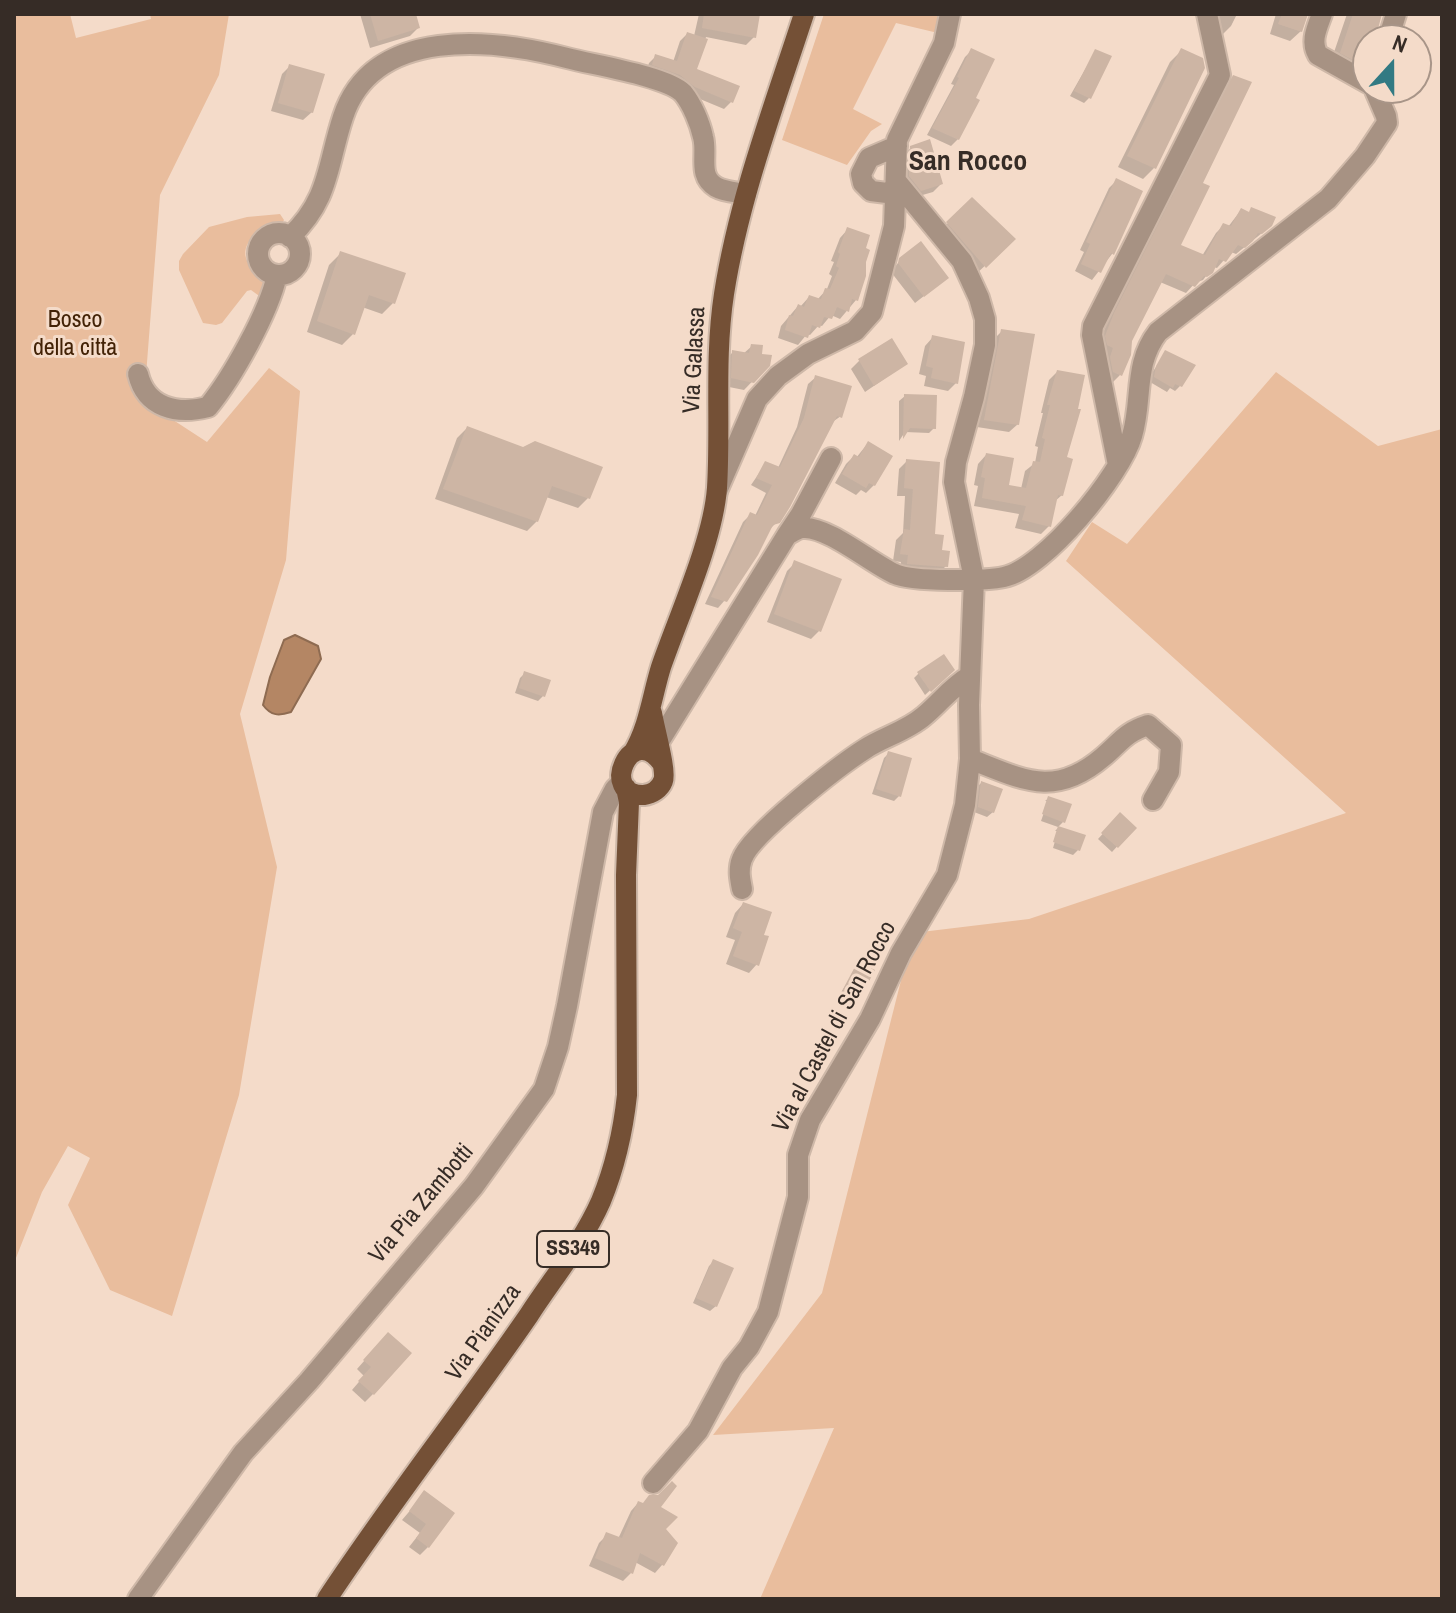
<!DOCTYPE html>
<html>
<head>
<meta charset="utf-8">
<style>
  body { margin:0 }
  #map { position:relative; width:1456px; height:1613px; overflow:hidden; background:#f4dbc9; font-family:"Archivo Narrow",sans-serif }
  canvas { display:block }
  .frame { position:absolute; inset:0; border:16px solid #362c26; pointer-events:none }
  .north { position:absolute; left:1352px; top:24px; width:80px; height:80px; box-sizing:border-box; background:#f4dbc9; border:2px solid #a89588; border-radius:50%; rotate:21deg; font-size:22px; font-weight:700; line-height:32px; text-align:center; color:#362c26 }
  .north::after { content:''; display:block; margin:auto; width:28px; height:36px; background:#327a83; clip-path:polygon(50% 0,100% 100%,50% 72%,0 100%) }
</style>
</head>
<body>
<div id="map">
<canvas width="1456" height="1613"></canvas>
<div class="frame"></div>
<div class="north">N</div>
</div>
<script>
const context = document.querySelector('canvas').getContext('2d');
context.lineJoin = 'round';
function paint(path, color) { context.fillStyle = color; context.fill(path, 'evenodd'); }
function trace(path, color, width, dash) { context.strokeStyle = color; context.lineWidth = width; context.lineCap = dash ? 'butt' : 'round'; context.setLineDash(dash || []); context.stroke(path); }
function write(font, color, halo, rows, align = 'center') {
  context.font = font + ' "Archivo Narrow",sans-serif'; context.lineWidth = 6; context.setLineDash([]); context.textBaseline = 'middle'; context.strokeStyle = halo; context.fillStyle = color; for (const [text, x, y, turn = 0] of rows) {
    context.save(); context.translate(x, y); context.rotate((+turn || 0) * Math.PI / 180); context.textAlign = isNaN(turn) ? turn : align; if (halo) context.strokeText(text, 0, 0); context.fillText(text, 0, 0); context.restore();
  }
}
paint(new Path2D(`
  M14,14H70L76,38L151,19L150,14H229L219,75L160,195L144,401L207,442L269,368L300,391L286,560L240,714L277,867L239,1095L172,1316L110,1290L68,1205L90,1158L68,1146L42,1192L14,1263Z
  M824,14H941L938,33L896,23L853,109L882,124L871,131L847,165L782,140Z
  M280,214L284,220L281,225C263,225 237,242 248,263C251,271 261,276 267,282L262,298L251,290L247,291L222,323L216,325L203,323L179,270V261L183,254L209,227L247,217Z
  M1276,372L1378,446L1442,429V1599H760L834,1428L713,1435L822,1293L913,933L1029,919L1346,813L1066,561L1092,522L1127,544Z`), '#e9bd9d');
const water = new Path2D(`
  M295,635L318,646L321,659L291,712C279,716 271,716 263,705L270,677L284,640Z`);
paint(water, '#b48664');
trace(water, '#8e6b51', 2);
paint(new Path2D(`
  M360,14H414L418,28L410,36L370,48Z
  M699,14H758L754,37L746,45L706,37L695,71L732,101L724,109L688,94L646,72L649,63L656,56L673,62L680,41L687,34L694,36Z
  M1215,14H1237L1231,26L1223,34L1214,31Z
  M1276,14H1306L1301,31L1290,41L1270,34Z
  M1347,14H1381L1374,40H1368L1367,68L1357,79L1330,64Z
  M972,50L958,139L951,146L927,135L954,85L951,84L965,57Z
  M1182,50L1203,68L1154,168L1143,179L1118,167L1170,62Z
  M1095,52L1089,98L1084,103L1070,96Z
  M290,66L312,112L303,120L271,111L282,74Z
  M1233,77L1178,246L1202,256L1216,233L1224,225L1228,227L1241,210L1262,233L1236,254L1231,252L1217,268L1213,267L1203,280L1195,283L1186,293L1160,282L1130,341L1120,375L1113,382L1106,379L1103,366L1107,356L1100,352L1099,345L1107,322L1226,84Z
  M911,148L941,184L933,192L912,198L901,185L902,156Z
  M1116,181L1141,192L1112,254L1092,280L1075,271L1084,252L1080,250L1109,188Z
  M972,200L1013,240L976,274L940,231Z
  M848,229L856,300L840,319L831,315L822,326L819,325L810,335L807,334L798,345L778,338L781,326L798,306L800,307L809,297L817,300L827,289L832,276L829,274L834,262L831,261L840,238Z
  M340,254L393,303L382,314L362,307L353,334L342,345L307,332L329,265Z
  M901,259L938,285L915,303L891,272Z
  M1002,331L1018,424L1009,432L977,427L994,339Z
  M933,337L956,383L948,391L924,386L926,376L919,374L925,346Z
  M891,341L906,364L865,392L851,369L859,361Z
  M752,346L768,365L744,390L724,386L725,360L733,352L743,354Z
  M1165,353L1180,386L1175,391L1170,388L1167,392L1150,382L1152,373Z
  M1057,372L1065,459L1062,495L1054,502L1049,526L1041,534L1015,528L1019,514L974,506L978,486L974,485L978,464L986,455L1007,486L1021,489L1025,471L1035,463L1038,447L1035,446L1043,413H1041L1049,380Z
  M816,377L841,416L831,423L778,521L770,529L725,600L718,608L705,604L743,522L750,515L755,516L766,493L751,485L766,463L778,468L797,427L808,384Z
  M905,396L934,428L929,433L905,432L899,441V401Z
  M467,428L588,498L578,508L546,497L537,521L527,531L435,499L457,438Z
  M868,443L874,485L866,493L861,490L856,495L835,483L846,464L854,456L856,458Z
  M907,461L946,566L938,574L899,571L901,562L893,561L896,540L903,533L905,496H897L899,469Z
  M795,563L819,631L811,639L767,622L787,571Z
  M952,670L925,695L914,678L919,673Z
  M525,673L543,696L538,701L515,693L520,678Z
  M889,753L899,796L894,801L872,794L884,758Z
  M981,783L993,812L987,817L974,812L976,788Z
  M1049,798L1063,822L1058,827L1041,821L1048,801H1045Z
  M1120,815L1134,828L1112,852L1098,839Z
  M1058,828L1078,850L1073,855L1053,848L1058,831H1055Z
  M743,904L757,964L749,973L726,964L735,940L726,937L735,913Z
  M859,963L858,999L853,1004L839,996Z
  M714,1261L716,1306L710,1311L693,1303L709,1266Z
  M380,1343L373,1394L365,1402L352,1390L364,1376L357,1369Z
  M425,1493L428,1547L420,1555L409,1547L420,1533L402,1520Z
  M638,1503L659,1507L663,1529L662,1565L655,1573L635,1562L631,1573L623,1581L589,1566L599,1543L607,1535L618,1539L631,1511Z`), '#0003');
paint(new Path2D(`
  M370,14H416L420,28L378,41Z
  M704,14H760L756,38L702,28Z
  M1282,14H1308L1302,32L1278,24Z
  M1353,14H1382L1375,40H1368V68L1340,53Z
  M687,32L708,39L697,69L740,86L733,103L695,87L680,75L652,65L655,54L677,61Z
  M971,48L995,59L976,98L980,100L959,140L932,128L959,78L957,77Z
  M1181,48L1203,58L1205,68L1156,169L1127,156Z
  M1095,49L1112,56L1091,99L1074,91Z
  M289,64L325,74L313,113L278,103Z
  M1233,75L1252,82L1203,183L1210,186L1181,245L1205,255L1223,223L1231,226L1241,208L1249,212L1251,207L1276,217L1272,226L1262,234L1258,233L1253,241L1245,248L1238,245L1226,262L1219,259L1213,273L1207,277L1204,276L1195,287L1166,274L1132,341L1131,355L1122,376L1113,372L1110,357L1113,348L1107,345L1105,336L1114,313Z
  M930,139L943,184L921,191L909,176L910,146Z
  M1116,178L1143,191L1114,255L1111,253L1101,273L1081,264L1090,244L1086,242Z
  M972,197L1016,239L986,268L946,222Z
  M847,227L870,235L866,248L870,250L866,262V276L858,301L852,299L849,312L837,307L832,319L824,317L820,328L812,325L808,338L785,330L789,315L793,316L798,304L804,307L809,295L821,299L825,288L830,289L839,268L836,266L840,254L838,252Z
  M921,241L949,278L924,297L898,263L899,258Z
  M340,251L406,273L395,304L369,295L355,335L317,321Z
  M1001,329L1035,334L1019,425L984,420Z
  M932,335L965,342L958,384L931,378L933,368L926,366Z
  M892,338L908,364L874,386L858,359Z
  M751,344L763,345L762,354L772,355L770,366L754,383L731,378L732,350L749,353Z
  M1165,350L1196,365L1182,387L1175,384L1173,388L1154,377L1156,366Z
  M1057,370L1085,375L1078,409H1081L1067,457L1073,459L1063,496L1058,495L1051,527L1022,520L1026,506L982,498L985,478L981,477L986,453L1014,458L1009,485L1026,488L1033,461L1040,462L1045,439L1042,438L1050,405H1047Z
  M815,375L852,386L842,418L837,416L790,507L780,523L773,525L758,555L727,602L711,597L750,512L757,515L772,485L756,478L765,461L780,467L804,418Z
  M904,394L937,395L936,429L910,428L903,439Z
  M467,426L523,447L535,441L603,467L590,499L552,486L538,522L443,489Z
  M868,441L893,456L875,486L869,483L866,488L842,474L854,454L859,457Z
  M906,459L940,462L935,534L944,535L942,550L950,551L948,567L907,564L908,555L900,554L904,529L910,530L913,489L904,488Z
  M794,560L842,579L821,632L774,614Z
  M944,654L955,670L931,692L917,672Z
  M524,671L551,680L545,697L519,688Z
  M888,751L912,758L901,797L876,789Z
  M981,781L1003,789L994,813L978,807Z
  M1048,796L1072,804L1065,823L1042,814Z
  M1120,812L1137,828L1118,848L1101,833Z
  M1058,826L1086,835L1080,851L1053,842Z
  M743,902L772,912L764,935L769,936L759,966L733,956L742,932L733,928Z
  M858,961L875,970L859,1000L842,991Z
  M713,1259L734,1268L717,1307L696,1298Z
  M388,1332L412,1353L374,1395L358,1381L371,1367L363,1360Z
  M672,1481L677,1486L661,1507L678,1517L666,1529L678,1543L664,1566L640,1553L633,1574L595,1558L606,1532L622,1538L638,1501L643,1503L649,1495H658Z
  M424,1490L455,1513L429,1548L416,1538L426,1524L409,1511Z`), '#cdb5a4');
const minor = new Path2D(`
  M1322,14C1317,28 1310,41 1318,55L1368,83
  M1388,40L1396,14
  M897,146L869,158L861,174L863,183L871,191L887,193L897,187
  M258 254a21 21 0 1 1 42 0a21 21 0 1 1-42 0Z
  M290,237C330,199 327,165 343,117C373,25 494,39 567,58C593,65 666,76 683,93C692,104 700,123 703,137C708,154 697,176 716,187C725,192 736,192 746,194
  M138,374C146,408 177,415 208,407C232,378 269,312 277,275
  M1118,465L1092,335L1093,326L1220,75L1207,14
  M717,491L757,399L778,376L808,354L855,331L872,312L894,226L897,140L944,43L950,14
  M787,535L801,514L831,458
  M657,745L787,535C791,533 798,528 803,528C828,526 872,564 895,574C912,582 985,581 1004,577C1044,569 1121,475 1132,436C1143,400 1133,364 1158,332L1328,199L1365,156L1387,123L1386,116L1374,88
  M970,759C1022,779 1054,799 1103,757C1121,742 1124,733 1148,725L1171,745L1169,772L1153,800
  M742,889C740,879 738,869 742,859C751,834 840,765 865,749C883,737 907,731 924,716C940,703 951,687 970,676
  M653,1483L698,1431L732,1368L749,1347L768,1312L798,1197V1155L810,1120L870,1019L901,953L947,875L965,805L970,759L969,705L974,579L954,482L956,462L974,397L985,345V319L979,298L962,261L897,182
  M138,1599L243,1453L309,1381L474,1186L544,1089L558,1047L567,1006L603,812L615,789L622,782`);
const major = new Path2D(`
  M652,713C654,727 667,772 663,781C660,789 652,794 644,795C598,797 631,720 662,763
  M633,753C649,726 652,696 661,667C679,615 713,541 717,488C721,423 714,359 724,294C739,198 774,106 804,14
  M327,1599C391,1502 463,1411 529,1315C553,1278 583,1242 601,1201C615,1167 623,1132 627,1095L626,875L629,802L626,788`);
trace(minor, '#ceb8a8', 24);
trace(major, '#ceb8a8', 24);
trace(minor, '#a79283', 20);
trace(major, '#745036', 20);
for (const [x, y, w] of [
  [573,1249,72]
]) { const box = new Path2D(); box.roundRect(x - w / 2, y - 18, w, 36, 6); context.fillStyle = '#f4dbc9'; context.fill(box); trace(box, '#362c26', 2); }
write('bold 22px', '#362c26', null, [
  ["SS349",573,1249]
]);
write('24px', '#422206', '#f4dbc9', [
  ["Bosco",75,321],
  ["della città",75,349]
]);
write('24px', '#362c26', '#f4dbc9', [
  ["Via Galassa",695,360,-87],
  ["Via al Castel di San Rocco",835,1027,-62],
  ["Via Pia Zambotti",422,1204,-50],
  ["Via Pianizza",484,1333,-55]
]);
write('bold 28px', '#362c26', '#f4dbc9', [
  ["San Rocco",968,162]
]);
</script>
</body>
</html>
